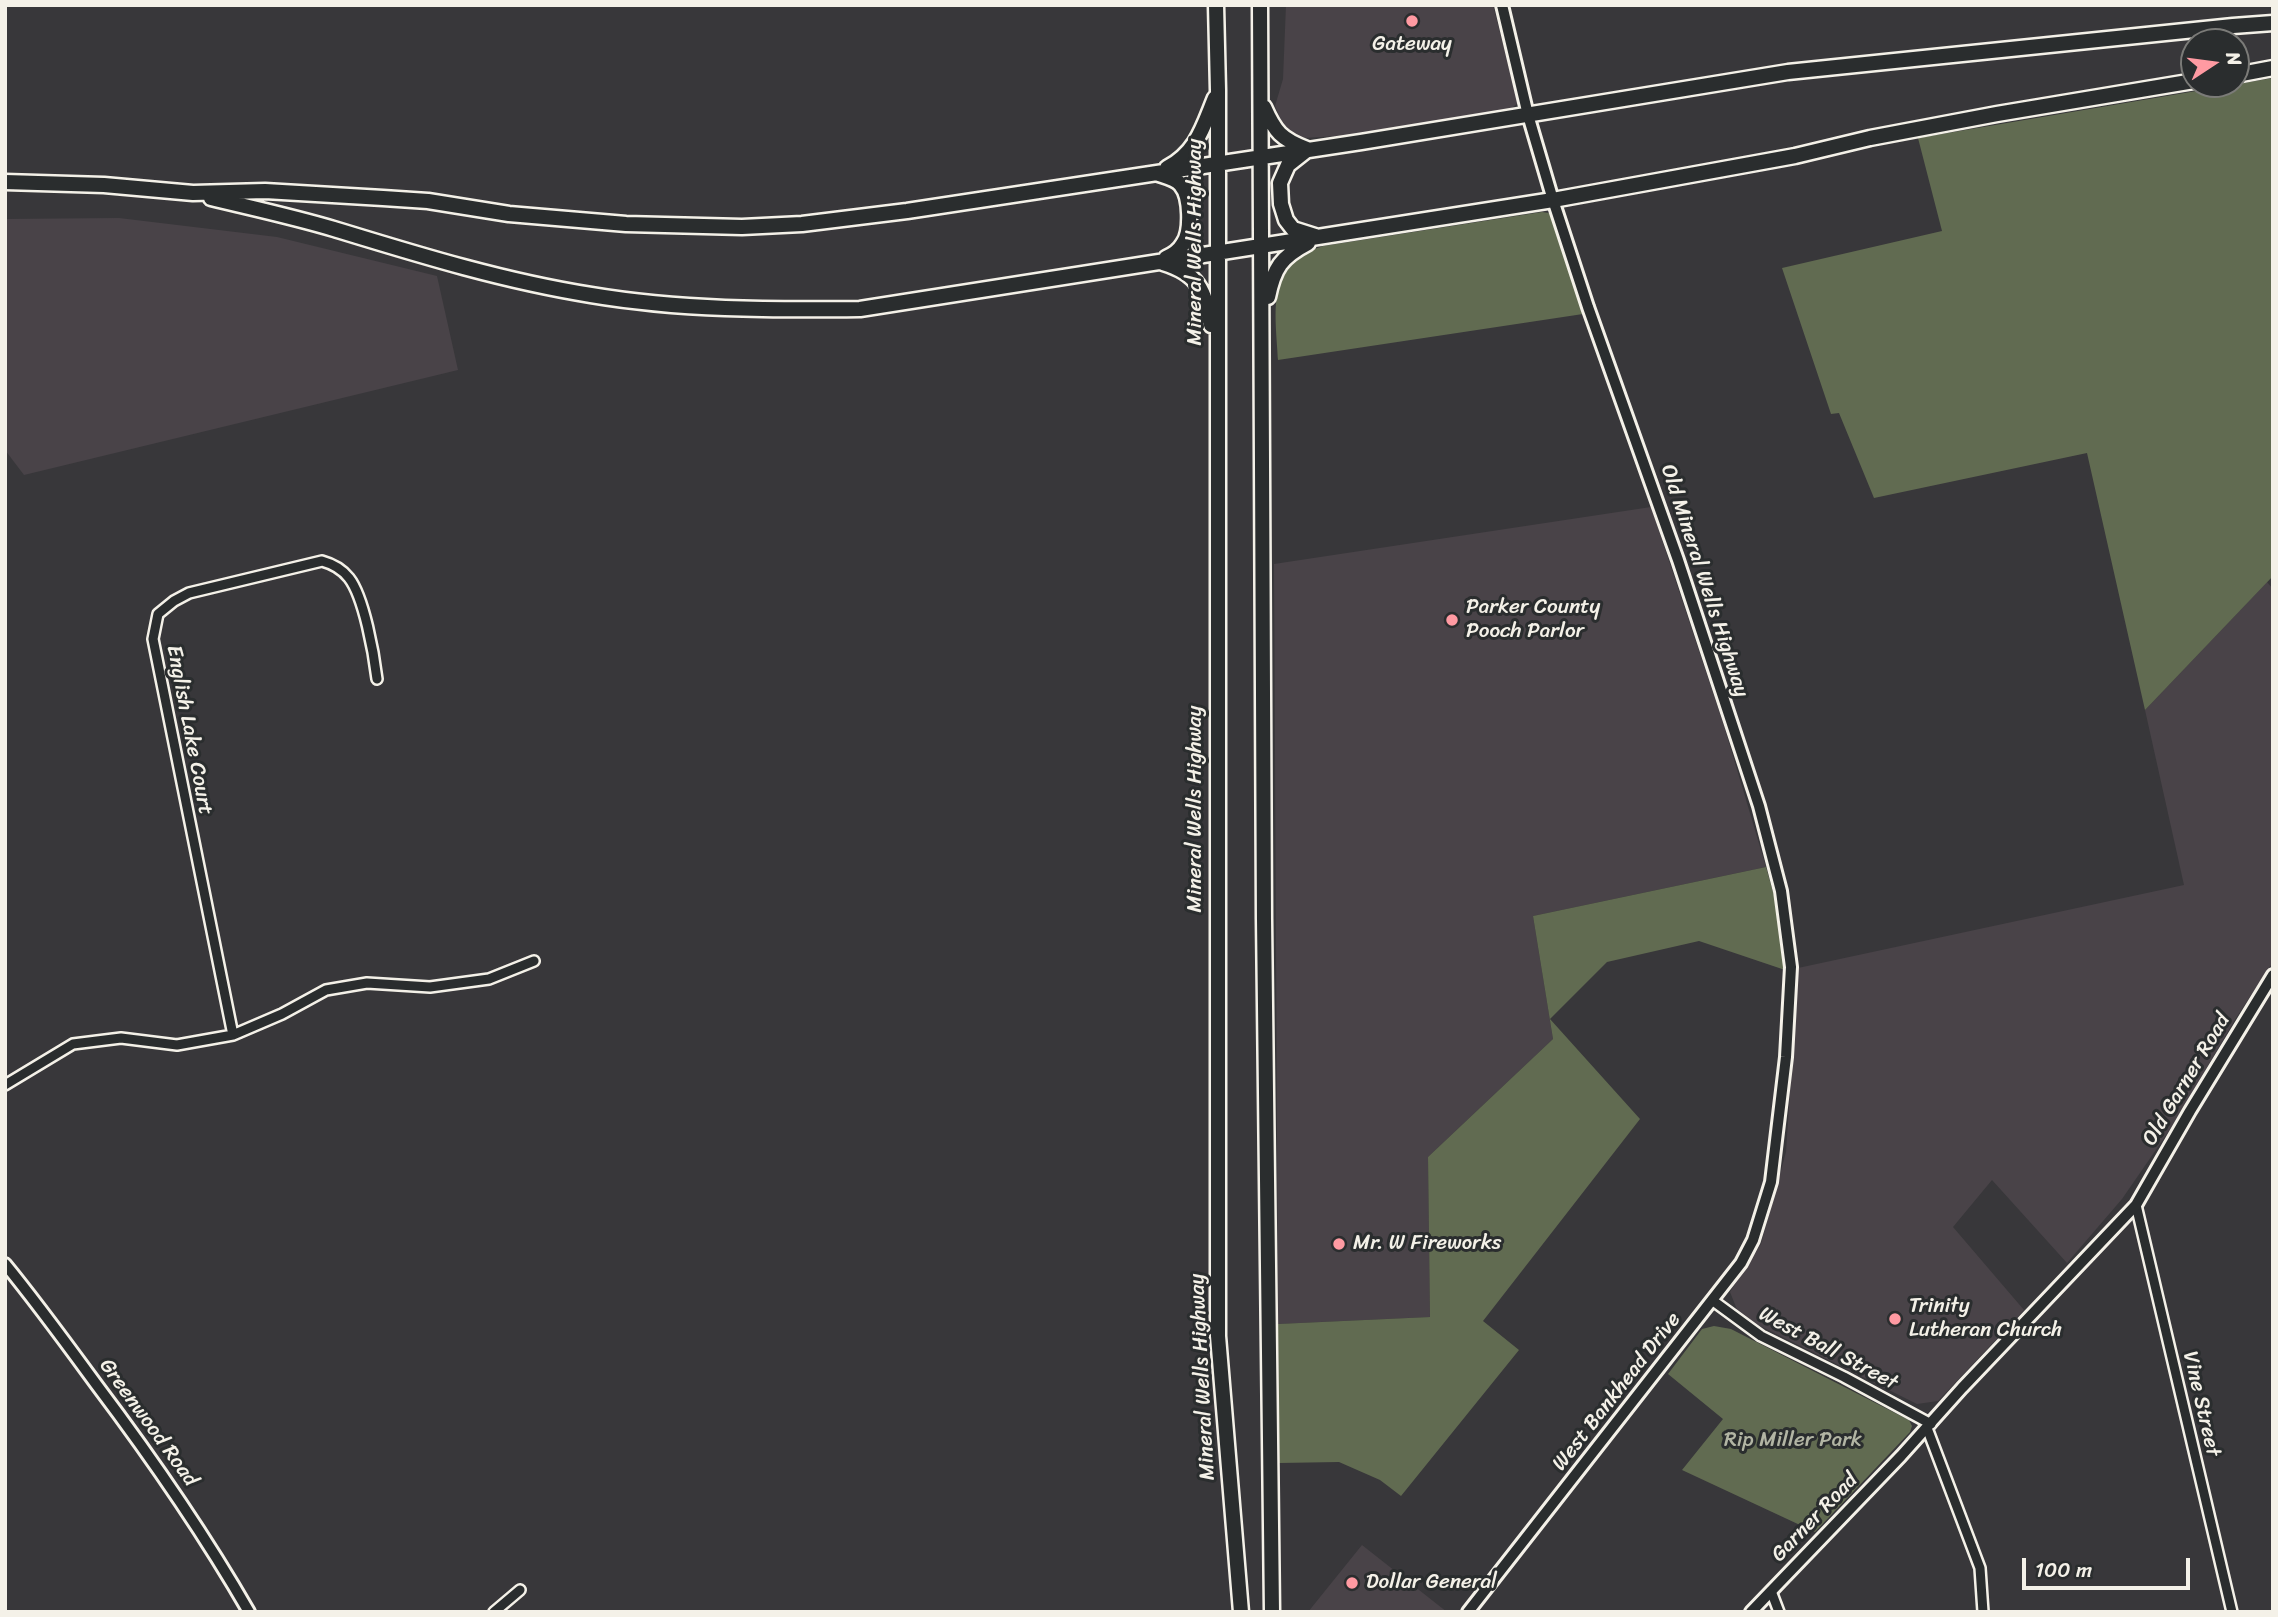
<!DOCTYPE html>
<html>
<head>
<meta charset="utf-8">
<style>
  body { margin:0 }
  #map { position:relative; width:2278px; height:1617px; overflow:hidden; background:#38373a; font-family:Sriracha,sans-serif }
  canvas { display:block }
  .frame { position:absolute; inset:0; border:7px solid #f4f1e8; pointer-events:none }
  .north { position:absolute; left:2180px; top:28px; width:70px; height:70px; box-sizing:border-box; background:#2a2d2e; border:2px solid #7b7b78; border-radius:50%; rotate:77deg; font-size:19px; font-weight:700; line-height:28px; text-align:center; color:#f4f1e8 }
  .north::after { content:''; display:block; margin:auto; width:24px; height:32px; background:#ff9aa2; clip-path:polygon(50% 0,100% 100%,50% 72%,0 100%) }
  .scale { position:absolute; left:2022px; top:1558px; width:168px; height:32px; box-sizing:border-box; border:4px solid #f4f1e8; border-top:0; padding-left:9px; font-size:21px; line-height:24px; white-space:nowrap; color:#f4f1e8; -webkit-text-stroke:5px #2a2d2e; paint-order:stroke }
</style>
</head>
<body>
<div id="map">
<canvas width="2278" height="1617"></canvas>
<div class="frame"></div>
<div class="north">N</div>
<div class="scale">100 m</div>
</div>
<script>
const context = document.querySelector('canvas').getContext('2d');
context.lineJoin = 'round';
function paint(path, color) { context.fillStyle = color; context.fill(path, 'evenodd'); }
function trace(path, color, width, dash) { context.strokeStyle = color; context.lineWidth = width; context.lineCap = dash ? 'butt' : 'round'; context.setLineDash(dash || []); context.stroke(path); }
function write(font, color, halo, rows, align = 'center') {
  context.font = font + ' Sriracha,sans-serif'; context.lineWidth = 6; context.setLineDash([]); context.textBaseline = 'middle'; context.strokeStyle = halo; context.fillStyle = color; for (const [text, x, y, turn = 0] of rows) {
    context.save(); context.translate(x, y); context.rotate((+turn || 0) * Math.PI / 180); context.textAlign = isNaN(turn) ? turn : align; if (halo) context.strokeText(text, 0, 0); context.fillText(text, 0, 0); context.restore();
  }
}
paint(new Path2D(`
  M1286,5H1493L1518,103L1504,114L1359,135L1302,138L1284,127L1275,106L1283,79Z
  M119,218L277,237L437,276L458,370L24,475L5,450V219Z
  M1651,507L1724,726L1766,867L1533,916L1553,1039L1428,1157L1430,1317L1278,1324L1274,564Z
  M2267,582L2273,589V962L2236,1018L2171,1128L2122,1199L2067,1263L1992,1180L1953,1227L2024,1310L1938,1401L1917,1404L1750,1321L1738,1312L1730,1292L1761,1244L1786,1152L1798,968L2184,885L2145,710Z
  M1362,1545L1447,1612H1308Z`), '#494348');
paint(new Path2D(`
  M2273,78V576L2145,710L2087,453L1874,498L1839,413L1831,414L1782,268L1942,231L1918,138Z
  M1542,212L1549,213L1555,219L1583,314L1278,360C1277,329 1267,277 1298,257C1305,252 1315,249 1323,246Z
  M1766,867L1777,906L1785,970L1699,941L1607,962L1550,1019L1640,1119L1483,1321L1519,1350L1401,1496L1380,1480L1339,1462L1279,1463L1278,1324L1430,1317L1428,1157L1553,1039L1533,916Z
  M1714,1326L1731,1329L1901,1416L1909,1420L1912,1426L1910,1432L1815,1532L1682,1470L1723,1419L1668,1374L1702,1329Z`), '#616b51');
const minor = new Path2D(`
  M233,1035L153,639L158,614L174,601L189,593L322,561C333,564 342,569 349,578C364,597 374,654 377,679
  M5,1085L73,1044L121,1038L177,1045L233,1035L282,1014L326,990L367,983L430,987L489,979L534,961
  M2136,1205L2232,1612
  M1712,1300L1761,1336L1844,1377L1931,1424
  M1927,1428L1980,1568L1983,1612
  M1771,1591L1779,1612
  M494,1612L520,1590`);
const tertiary = new Path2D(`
  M5,1264C37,1303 66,1343 96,1384C151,1457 203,1532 249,1612
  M1468,1612L1741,1263L1753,1240L1771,1182L1786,1057L1791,967L1781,891L1759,806L1678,560L1588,307L1553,200L1528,115L1502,5
  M1751,1612L1901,1456L1962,1388L2136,1205L2190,1111L2273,975`);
const primary = new Path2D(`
  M1216,5L1218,90V1336L1241,1612
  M1260,5L1264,919L1272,1612
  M2236,75L2273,68
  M1264,107C1275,132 1281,139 1307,149
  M1307,150L1288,165L1280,183L1281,204L1286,220L1293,229L1315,236
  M1167,168C1197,152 1203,127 1215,98
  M1156,173C1164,176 1176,178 1181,185C1191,196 1192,232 1183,244C1179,251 1173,255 1166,258
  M5,182L104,185L193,193L265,191L383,198L428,201L509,214L626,224L742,227L802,224L907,211L1361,142L1788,72L2233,26L2273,23
  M211,198C252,208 294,217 334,229C419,255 503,281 591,295C680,310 770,310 860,309L1553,200L1795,156L1870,138L1997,114L2194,81
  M1163,263C1199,274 1204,290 1211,325
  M1268,297C1274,268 1281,257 1308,243`);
trace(minor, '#f4f1e8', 14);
trace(tertiary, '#f4f1e8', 16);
trace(primary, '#f4f1e8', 19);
trace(minor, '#2a2d2e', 9);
trace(tertiary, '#2a2d2e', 10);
trace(primary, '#2a2d2e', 14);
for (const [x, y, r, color] of [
  [1412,21,7,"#ff9aa2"],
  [1452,620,7,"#ff9aa2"],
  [1339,1244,7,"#ff9aa2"],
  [1895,1319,7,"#ff9aa2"],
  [1352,1583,7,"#ff9aa2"]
]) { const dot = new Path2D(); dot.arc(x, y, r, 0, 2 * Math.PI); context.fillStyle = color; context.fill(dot); trace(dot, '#2a2d2e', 2.5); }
write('21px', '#f4f1e8', '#2a2d2e', [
  ["Gateway",1412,45,"center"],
  ["Parker County",1466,608],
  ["Pooch Parlor",1466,632],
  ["Mr. W Fireworks",1353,1244],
  ["Trinity",1909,1307],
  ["Lutheran Church",1909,1331],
  ["Dollar General",1366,1583]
], 'left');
write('21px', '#f4f1e8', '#2a2d2e', [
  ["Mineral Wells Highway",1196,242,-90],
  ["Old Mineral Wells Highway",1704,581,72],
  ["English Lake Court",189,730,79],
  ["Mineral Wells Highway",1196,809,-90],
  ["Old Garner Road",2187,1080,-59],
  ["West Ball Street",1828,1349,28],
  ["Mineral Wells Highway",1203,1377,-93],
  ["West Bankhead Drive",1617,1392,-52],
  ["Vine Street",2201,1404,77],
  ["Greenwood Road",148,1423,54],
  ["Garner Road",1815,1518,-46]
]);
write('21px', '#b2b5a4', '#2a2d2e', [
  ["Rip Miller Park",1793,1441]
]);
</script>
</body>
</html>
